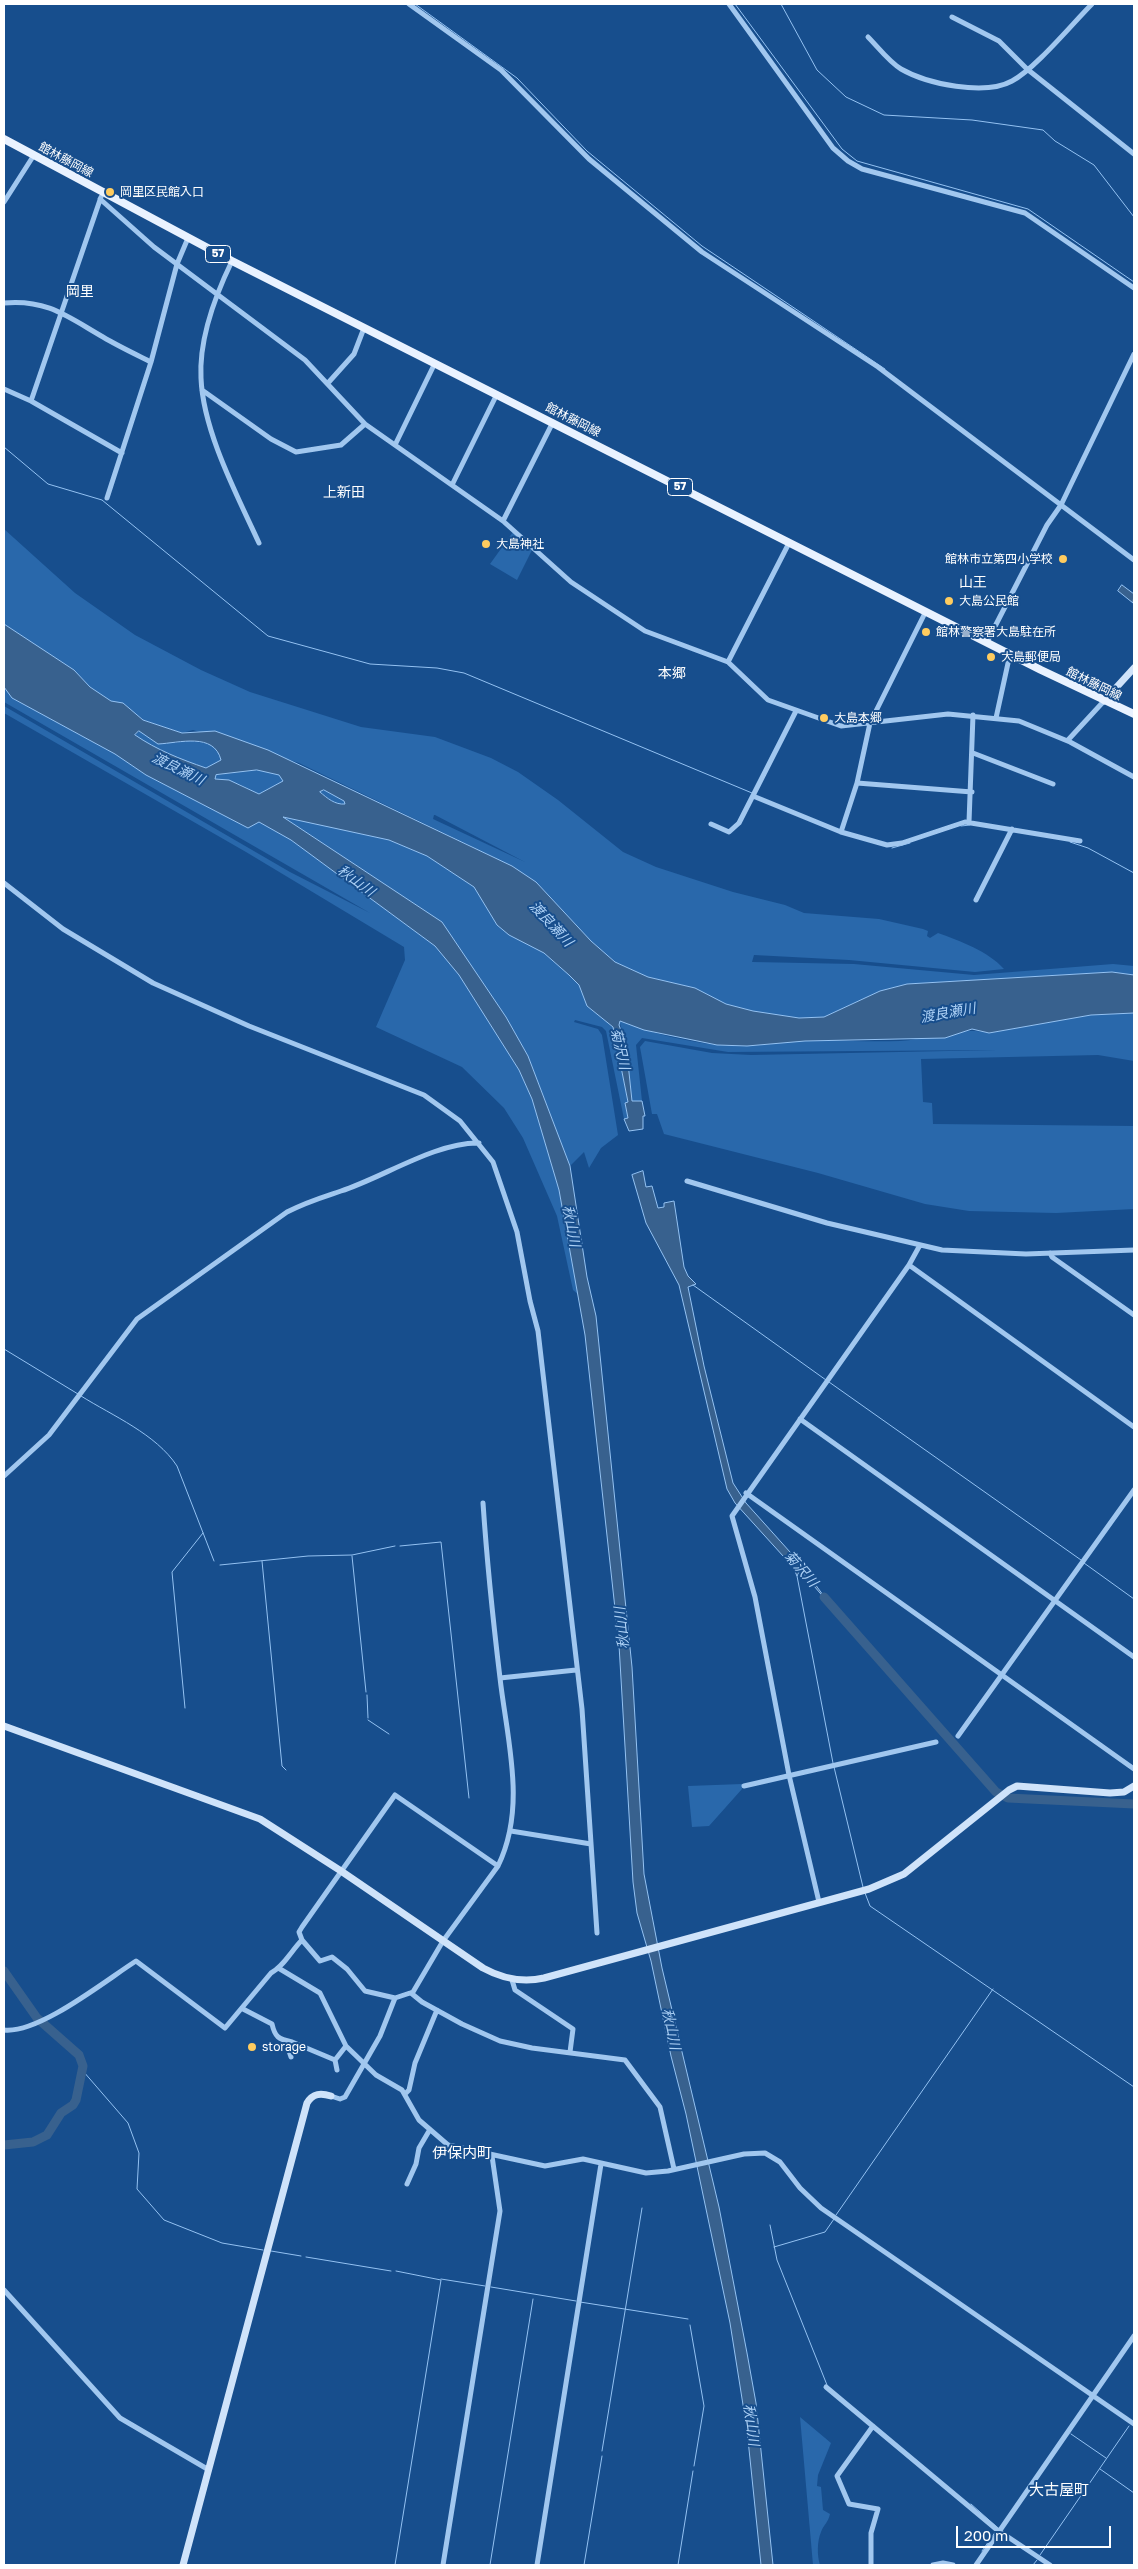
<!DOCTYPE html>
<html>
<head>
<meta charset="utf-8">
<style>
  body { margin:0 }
  #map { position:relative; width:1138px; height:2569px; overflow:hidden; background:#174e8d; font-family:"Golos Text",sans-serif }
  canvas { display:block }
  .frame { position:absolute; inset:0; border:5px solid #fff; pointer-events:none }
  .scale { position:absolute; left:956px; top:2526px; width:155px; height:22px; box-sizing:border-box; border:2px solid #fff; border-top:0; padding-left:6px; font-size:15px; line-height:18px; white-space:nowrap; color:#fff; -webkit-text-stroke:4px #174e8d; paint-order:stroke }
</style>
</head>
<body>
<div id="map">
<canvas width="1138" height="2569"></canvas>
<div class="frame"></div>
<div class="scale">200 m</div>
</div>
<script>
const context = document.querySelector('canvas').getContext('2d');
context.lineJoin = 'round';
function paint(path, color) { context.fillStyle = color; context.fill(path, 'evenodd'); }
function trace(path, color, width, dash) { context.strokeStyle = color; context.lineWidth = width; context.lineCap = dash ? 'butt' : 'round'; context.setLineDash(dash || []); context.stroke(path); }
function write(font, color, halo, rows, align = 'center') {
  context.font = font + ' "Golos Text","Noto Sans JP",sans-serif'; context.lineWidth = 4; context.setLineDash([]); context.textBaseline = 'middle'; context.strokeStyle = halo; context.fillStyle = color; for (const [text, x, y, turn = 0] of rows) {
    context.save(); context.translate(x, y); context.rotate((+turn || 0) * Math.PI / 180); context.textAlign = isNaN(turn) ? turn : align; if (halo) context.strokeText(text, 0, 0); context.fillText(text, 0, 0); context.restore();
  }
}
paint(new Path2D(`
  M4,529L75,593L135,635L201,670L250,692L361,727L435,737L491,758L518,772L558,800L623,852L656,867L733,892L785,905L804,913L879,919L923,929L928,931L927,936L930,938L938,933C960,941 988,951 1004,969L975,972L849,960L754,955L752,962L854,964L974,975L1113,964L1134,966V975L1112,972L907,984L880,991L824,1017L799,1018L753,1011L725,1004L695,988L648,977L615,962L591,941L536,882L512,866L299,763L193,730L182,733L143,720L123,704L111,701L90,687L74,670L4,624ZM434,815H435L525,862L433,819Z
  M513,532L532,550L517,580L490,564Z
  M4,687L12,698L115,754L146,775L248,828L258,821L291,840L435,946L459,975L519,1070L532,1099L559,1190L580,1296L573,1290L557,1216L523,1138L504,1108L462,1067L376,1027L405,960L404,947L246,852L4,713V706L290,872L370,913L4,702Z
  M139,731L177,743L185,740L210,744L216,748L222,760L206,768C179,759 158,751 134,735Z
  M257,770L280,775L283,781L259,794L239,784L214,779L216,775Z
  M324,790L344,801L345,804C334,805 327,797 319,791Z
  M282,816L389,840L427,856L474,887L497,925L544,953L569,975L579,985L587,1006L613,1027L628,1102L625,1103L628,1118L624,1119L606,1031L602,1027L575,1020L574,1022L598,1029L602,1035L618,1135L601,1148L589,1168L584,1152L570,1166L528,1056L506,1017L442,922Z
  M1134,1013V1061L1098,1055L921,1059L923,1102L932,1103L933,1124L1134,1126V1209L1056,1213L969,1211L925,1204L818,1173L664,1134L657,1114H652L640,1047L645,1041L712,1053L751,1055L997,1050L728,1052L642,1038L636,1045L642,1101L632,1102L626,1044L619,1020C652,1035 712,1048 748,1046C767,1045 786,1042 805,1041C836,1040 868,1042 900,1041C929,1039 961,1026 989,1033L1091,1015Z
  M742,1784V1789L709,1826L692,1827L688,1786Z
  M800,2417L831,2443L818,2475L817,2486L821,2487L823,2510L830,2514C828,2523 824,2524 821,2532C817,2541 817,2556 820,2565H813Z`), '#2968ab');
const water = new Path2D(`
  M1122,585L1134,594L1133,603L1118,591Z
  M4,624L74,670L90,687L111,701L123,703L143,720L182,733L215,731L268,750L512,866L536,882L591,941L615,962L648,977L695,988L726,1004L753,1011L799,1018L824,1017L880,991L907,984L1112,972L1134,975V1013L1091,1015L989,1033L972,1029L945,1038L805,1041L747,1046L717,1045L644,1030L620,1021L619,1025L626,1044L632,1101H642L645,1116H643V1129L629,1131L624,1119L628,1118L625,1103L628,1102L613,1027L587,1006L579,985L569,975L544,953L509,935L497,925L474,887L427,856L389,840L283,817L442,922L506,1017L528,1056L570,1166L587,1277L596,1316L632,1667L644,1874L662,1968L719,2207L747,2353L756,2403L773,2565H761L747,2430L730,2323L686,2114L671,2056L651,1961L637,1913L633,1882L619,1645L585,1335L559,1190L532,1099L519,1070L459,975L435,946L291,840L259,822L248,828L146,775L115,754L12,698L4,687ZM139,731L158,744C179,743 214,732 221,760L206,768C180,759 157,750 135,735ZM257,770L279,775L283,781L259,794L229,780L215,779L216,775ZM324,790L344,801L345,804C335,805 327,798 320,792Z
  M643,1171L646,1187L652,1186L658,1208L664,1207V1203L674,1201L684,1267L688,1276L696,1284L688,1287L704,1366L733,1483L746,1503L799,1562L831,1606L803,1573L799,1572L797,1576L793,1567L735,1503L727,1489L679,1285L646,1223L632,1175Z`);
paint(water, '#38618e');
trace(water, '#94c2f2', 1);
trace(new Path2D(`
  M415,4L517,78L587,151L702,246L885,369
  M735,4L842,149L857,161L1028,209L1134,282
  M781,4L817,70L846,97L884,115L972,120L1043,130L1055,141L1094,165L1134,217
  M4,447L48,484L102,500L268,636L370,664L437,668L464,673L752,793
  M961,826L970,825
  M1070,842L1088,848L1134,873
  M892,848L910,843
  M693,1285L826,1380
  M4,1349L78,1394
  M829,1382L1081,1560
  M81,1396C113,1416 156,1434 177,1466L214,1561
  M400,1546L441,1542L469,1798
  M352,1556L366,1692
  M262,1561L282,1766L286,1770
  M1084,1563L1134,1599
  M220,1565L308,1556L352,1555L395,1546
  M797,1576L833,1763
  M367,1695L368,1718
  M185,1708L172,1572L203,1533
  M368,1720L389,1734
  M834,1767L863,1887
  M865,1893L870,1906L1134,2087
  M83,2071L128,2123L139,2153L137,2189L164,2220L222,2243L263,2250
  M836,2215L993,1989
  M770,2225L777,2260L827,2385
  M774,2247L825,2232L834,2219
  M271,2251L301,2256
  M306,2257L391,2271
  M441,2279L485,2286
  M491,2287L576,2301
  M580,2302L688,2319
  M690,2325L704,2406L694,2466
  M1071,2434L1106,2458
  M602,2451L642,2208
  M1100,2469L1134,2493
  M971,2504L998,2528
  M982,2551L996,2531
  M1040,2555L1129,2426
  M395,2565L441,2280L396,2271
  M490,2565L533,2299
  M584,2565L602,2456
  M678,2565L693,2471
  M1033,2565L1037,2560`), '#94c2f2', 1);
trace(new Path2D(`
  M824,1597L996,1792L1008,1798L1134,1804
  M4,1971L37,2018L79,2055L83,2066L76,2100L73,2105L61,2113L47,2135L33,2142L4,2145`), '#38618e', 9);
trace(new Path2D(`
  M409,4L501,70L589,159L702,252L878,367L1134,560
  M729,4L833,148L848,161L862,169L1025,213L1134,288
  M952,17L999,41L1027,69L1134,154
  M868,37C878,47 889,62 901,69C927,84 985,96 1012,81C1035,69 1072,24 1092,4
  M100,199L154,247L305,360L365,424L503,521L571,582L645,631L728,662L768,700L841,726L948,714L1019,721L1070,742L1134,777
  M4,202L34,155
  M232,261C215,296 199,339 201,378C203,431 237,495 259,543
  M4,303C47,299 68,317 103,337C118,346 135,354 151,362
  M328,383L354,354L364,328
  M4,389L31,401L122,453
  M202,390L271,439L296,452L341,445L365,424
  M31,401L101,197
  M395,445L435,363
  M452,485L497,394
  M107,498L151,362L177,264L188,238
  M503,521L553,422
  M987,642L1047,525L1061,505L1134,354
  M728,662L789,543
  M996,718L1010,654
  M1068,740L1104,701
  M973,753L1053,784
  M857,783L972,792
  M753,796L841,832L887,845L902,843L965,822L1080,841
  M969,822L973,715
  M711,824L729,832L739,823L796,711
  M841,832L857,783L870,723L926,611
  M4,883L63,929L153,983L249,1026L424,1095L460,1121L493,1162L517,1232L530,1301L538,1331L582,1709L597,1933
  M976,900L1012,829
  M687,1181L827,1223L942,1250L1026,1254L1134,1250
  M1050,1253L1052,1257L1134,1315
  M909,1265L1134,1427
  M800,1419L1134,1657
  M4,1476L49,1435L137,1319L287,1212C306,1202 320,1198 341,1191C382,1178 436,1142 479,1143
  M746,1493L1134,1769
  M483,1503C487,1562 493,1620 500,1678C507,1740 527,1807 498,1866
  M500,1678L576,1670
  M958,1736L1134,1490
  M744,1786L936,1742
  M511,1831L591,1844
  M819,1902L789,1775L755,1597L732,1516L909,1265L920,1245
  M302,1940L320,1961L332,1957L347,1969L365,1991L395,1998
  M280,1969L320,1993L346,2046L376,2075L402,2090L419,2120L448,2145L545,2166L583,2159L646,2173L668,2171L744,2154L765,2153L780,2162L800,2188L821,2208L1134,2424
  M512,1980L515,1990L573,2029L570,2052
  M411,1993L422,2002L462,2024L500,2041L532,2048L625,2060L660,2107L674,2169
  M243,2009L272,2024C275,2037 278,2039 292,2042
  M4,2030C39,2034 106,1980 136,1961L225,2028L271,1973C284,1966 291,1951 302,1940L299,1932L302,1927L395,1795L498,1866L443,1941L413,1992L395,1998L380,2036L345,2097L340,2099L331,2096
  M291,2057L289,2051L292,2042L335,2060
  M337,2070L335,2060L346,2046
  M405,2094L409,2090L415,2063L437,2010
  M407,2184L416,2164L419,2148L429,2131
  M4,2290L120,2418L209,2470
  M826,2387L996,2529L1050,2565
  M443,2565L500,2211L492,2156
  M537,2565L601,2164
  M871,2565V2533L878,2509L849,2504L837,2476L873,2426
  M933,2565L943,2563L953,2565
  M976,2565L1134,2336`), '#a1c7ef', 5);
trace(new Path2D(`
  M1104,701L1134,668
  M4,1726L260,1819L341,1871L483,1968C503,1979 522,1983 544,1978L869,1889L904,1874L1009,1790L1017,1786L1110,1793L1124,1792L1134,1786
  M183,2565L307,2103C313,2093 321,2093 331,2096`), '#cfe3fa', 7);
trace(new Path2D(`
  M4,139L232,261L1041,670L1134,714`), '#e9f2ff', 8);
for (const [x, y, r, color] of [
  [110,192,5,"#ffcc5f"],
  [486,544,5,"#ffcc5f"],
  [1063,559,5,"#ffcc5f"],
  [949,601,5,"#ffcc5f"],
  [926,632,5,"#ffcc5f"],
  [991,657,5,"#ffcc5f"],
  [824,718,5,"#ffcc5f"],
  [252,2047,5,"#ffcc5f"]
]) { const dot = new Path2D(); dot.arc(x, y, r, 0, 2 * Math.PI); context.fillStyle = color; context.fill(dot); trace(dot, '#174e8d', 2); }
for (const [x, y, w] of [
  [218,254,25],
  [680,487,25]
]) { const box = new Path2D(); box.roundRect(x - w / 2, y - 8.5, w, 17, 4); context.fillStyle = '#174e8d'; context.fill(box); trace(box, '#fff', 1); }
write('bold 11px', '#fff', null, [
  ["57",218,254],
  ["57",680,487]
]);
write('12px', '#fff', '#174e8d', [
  ["館林藤岡線",66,160,28],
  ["館林藤岡線",573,420,27],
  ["館林藤岡線",1094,684,26]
]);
write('12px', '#fff', '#174e8d', [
  ["岡里区民館入口",120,192],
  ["大島神社",496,544],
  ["館林市立第四小学校",1053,559,"right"],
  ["大島公民館",959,601],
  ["館林警察署大島駐在所",936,632],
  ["大島郵便局",1001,657],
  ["大島本郷",834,718],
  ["storage",262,2047]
], 'left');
write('14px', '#fff', '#174e8d', [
  ["岡里",80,292],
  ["上新田",344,493],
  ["山王",973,583],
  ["本郷",672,674]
]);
write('italic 14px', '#add1f6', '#174e8d', [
  ["渡良瀬川",178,769,26],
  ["秋山川",356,881,36],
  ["渡良瀬川",551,924,47],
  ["渡良瀬川",948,1013,-10],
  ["菊沢川",620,1049,77],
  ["秋山川",571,1226,79],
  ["菊沢川",801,1569,49],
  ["秋山川",622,1628,-96],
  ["秋山川",671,2029,78],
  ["秋山川",751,2425,82]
]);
write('15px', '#fff', '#174e8d', [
  ["伊保内町",462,2153],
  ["大古屋町",1059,2490]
]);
</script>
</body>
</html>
